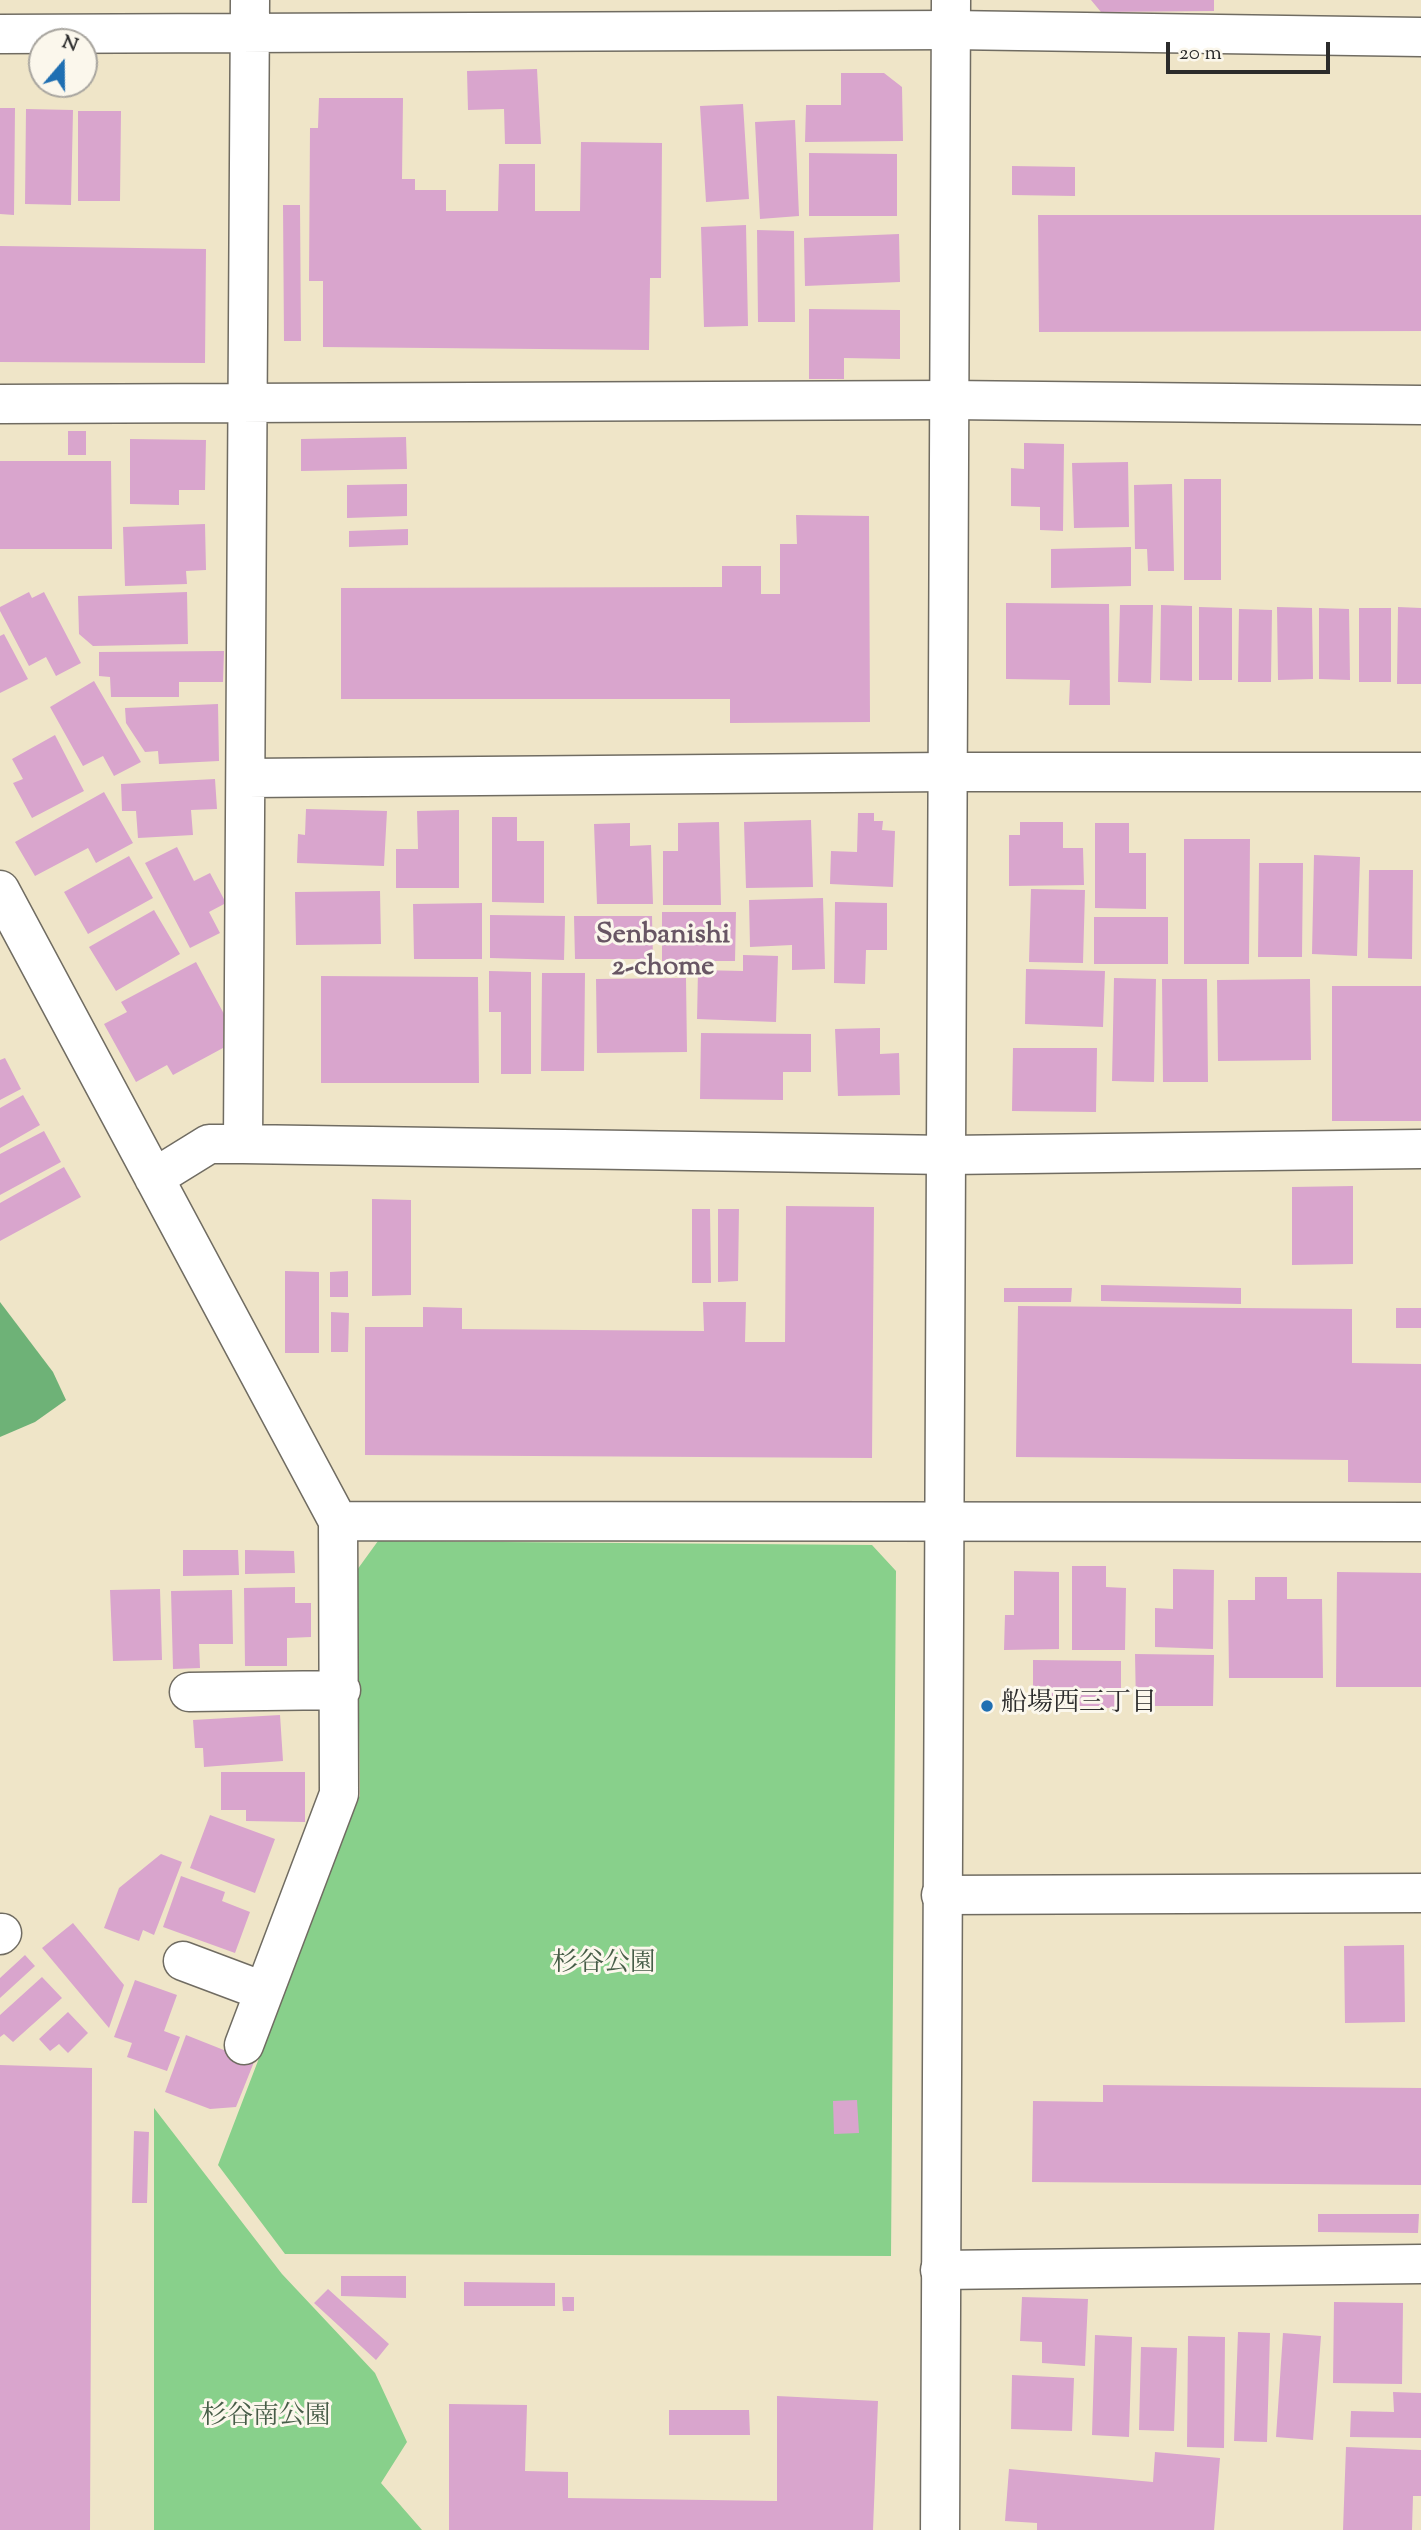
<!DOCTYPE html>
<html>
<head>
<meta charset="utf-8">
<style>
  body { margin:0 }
  #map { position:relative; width:1421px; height:2530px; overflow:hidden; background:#efe5c8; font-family:"Sorts Mill Goudy",serif }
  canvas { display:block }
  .north { position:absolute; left:28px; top:28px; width:70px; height:70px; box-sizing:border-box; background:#fbf7ec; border:2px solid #a8a59f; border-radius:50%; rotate:20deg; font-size:19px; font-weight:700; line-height:28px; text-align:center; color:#2b2b2b }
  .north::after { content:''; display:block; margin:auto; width:24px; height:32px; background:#1f6fb2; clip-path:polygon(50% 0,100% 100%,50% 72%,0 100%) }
  .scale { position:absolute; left:1166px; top:42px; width:164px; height:32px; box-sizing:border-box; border:4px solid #2b2b2b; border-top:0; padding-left:9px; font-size:21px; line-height:24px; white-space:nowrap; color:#2b2b2b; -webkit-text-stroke:5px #fbf7ec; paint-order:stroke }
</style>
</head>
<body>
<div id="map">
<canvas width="1421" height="2530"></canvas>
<div class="north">N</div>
<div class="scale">20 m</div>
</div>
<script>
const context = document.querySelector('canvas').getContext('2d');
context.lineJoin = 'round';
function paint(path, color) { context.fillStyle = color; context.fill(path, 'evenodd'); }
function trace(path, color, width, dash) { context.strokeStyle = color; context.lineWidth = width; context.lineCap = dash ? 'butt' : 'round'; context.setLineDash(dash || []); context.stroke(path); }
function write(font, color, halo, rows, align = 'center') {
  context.font = font + ' "Sorts Mill Goudy","Noto Serif JP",serif'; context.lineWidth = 6; context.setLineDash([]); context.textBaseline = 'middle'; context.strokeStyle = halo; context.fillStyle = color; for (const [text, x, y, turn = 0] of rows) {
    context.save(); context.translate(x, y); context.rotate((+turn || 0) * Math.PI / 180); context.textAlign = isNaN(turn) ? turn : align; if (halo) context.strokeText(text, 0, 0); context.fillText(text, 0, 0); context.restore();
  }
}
paint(new Path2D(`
  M378,1541L872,1545L896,1571L891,2256L285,2254L218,2165L360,1795L357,1570Z
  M154,2108L282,2274L375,2373L407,2442L381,2483L422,2530H154Z`), '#88d08b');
paint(new Path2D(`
  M0,1302L53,1372L66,1400L35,1422L0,1437Z`), '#6eb277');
paint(new Path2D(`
  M1091,0H1214V11L1101,12Z
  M537,69L541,144H505L504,109L468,110L467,71Z
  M841,73H884L902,87L903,141L805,142L806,105H841Z
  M319,98H403L402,179H415V190H446V211H498L499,164H535V211H580L581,142L662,143L661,278H650L649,350L323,347V281H309L310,128H318Z
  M743,104L749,199L706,202L700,106Z
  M0,108H15L14,215L0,214Z
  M26,109L73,110L71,205L25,204Z
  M78,111H121L120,201H78Z
  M795,120L799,216L760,219L755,122Z
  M809,153L897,154V216H809Z
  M1012,166L1075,167V196L1012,195Z
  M283,205H300L301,341H284Z
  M1038,215H1421V331L1039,332Z
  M746,225L748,326L704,327L701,227Z
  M757,230L794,231L795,322H758Z
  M899,234L900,282L805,286L804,238Z
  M0,246L206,249L205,363L0,362Z
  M809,309L900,310V359L844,358V379H809Z
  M68,431H86V455H68Z
  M406,437L407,469L301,471V439Z
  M130,439L206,440L205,490H179V505L130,504Z
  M1024,443L1064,444L1063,531L1040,530V507L1011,506V468L1024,469Z
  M0,461H111L112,549H0Z
  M1128,462L1129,527L1074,528L1072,463Z
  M1184,479H1221V580H1184Z
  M407,484V516L347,518V485Z
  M1172,484L1174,571H1148L1147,549H1135L1134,485Z
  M796,515L869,516L870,722L730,723V699H341V588L722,587V566H761V594H780V544H797Z
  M205,524L206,570L186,571L187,584L125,586L123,527Z
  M408,529V545L349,547V531Z
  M1131,547V586L1051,588V549Z
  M29,592L32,598L44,592L81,663L56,676L46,657L29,666L0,611V607Z
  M187,592L188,644L93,646L79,634L78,596Z
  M1006,603L1109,604L1110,705H1069L1070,680L1006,679Z
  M1120,605H1153L1151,683L1118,682Z
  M1161,605L1192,606V681L1160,680Z
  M1199,607L1232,608V680H1199Z
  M1277,607L1312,608L1313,679L1278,680Z
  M1398,607L1421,608V684H1397Z
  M1319,608L1349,609L1350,680L1319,679Z
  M1359,608H1391V682H1359Z
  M1239,609L1272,610L1271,682H1238Z
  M4,634L28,679L0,693V636Z
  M224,651L223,682H179V697H111L110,677L99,676V652Z
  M94,681L141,762L114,776L103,756L83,766L50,707Z
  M218,704L219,761L159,764L158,751L145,752L126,723L125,708Z
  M55,735L84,791L32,818L13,783L23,779L12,759Z
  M215,779L217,809L191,810L193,835L138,838L136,811H122L121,784Z
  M104,792L133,843L96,863L88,848L35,876L15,842Z
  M306,809L387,811L384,866L297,863L298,834L305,835Z
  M459,810V888H396V849H418L417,811Z
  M858,813H874V821H883L882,830L895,831L893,887L830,884L831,851L857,852Z
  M492,817H517V841H544V903L492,902Z
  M811,820L813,887L746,888L744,822Z
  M719,822L721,905H663V851H678V823Z
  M1020,822H1063V848H1083L1084,885L1009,886V835H1020Z
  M630,823V846L651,845L653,904H597L594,824Z
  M1095,823H1129V853H1146V909L1095,908Z
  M1184,839H1250L1249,964H1184Z
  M177,847L194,881L210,873L226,903L209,912L220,933L190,948L145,863Z
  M1314,855L1360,857L1357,956L1312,954Z
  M129,856L153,898L88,934L64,892Z
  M1259,863H1303L1302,957H1258Z
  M1369,870H1413L1412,959L1368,958Z
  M1031,889L1085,890L1083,963L1029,962Z
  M380,891L381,944L296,945L295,892Z
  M823,898L825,969L792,970V945L750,947L749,900Z
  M835,902L887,903V950H866L865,984L834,983Z
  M482,903V959H414L413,904Z
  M154,910L180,954L116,991L89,947Z
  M662,912H736L735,961H662Z
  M490,915L565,916L564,960L490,958Z
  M574,916H652L653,959H575Z
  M1094,917H1168V964H1094Z
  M743,955L778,956L776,1022L697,1019L698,970L743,971Z
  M196,962L224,1014L223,1048L173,1075L167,1065L136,1082L104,1024L127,1012L121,1002Z
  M1026,969L1105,971L1103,1027L1025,1024Z
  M489,971L531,972V1074H501V1012H489Z
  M542,973H585L584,1071H541Z
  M321,976L478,977L479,1083H321Z
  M686,978L687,1052L597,1053L596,979Z
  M1114,978L1156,979L1154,1082L1112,1081Z
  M1162,979H1207L1208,1082H1163Z
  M1310,979L1311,1060L1218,1061L1217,980Z
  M1332,986H1421V1121H1332Z
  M880,1028V1054L899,1053L900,1095L838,1096L835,1029Z
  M701,1033L811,1034V1072H783V1100L700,1099Z
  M1013,1048H1097L1096,1112L1012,1111Z
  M5,1058L21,1089L0,1100V1060Z
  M23,1095L40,1125L0,1148V1108Z
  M44,1131L61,1162L0,1195V1154Z
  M64,1167L81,1197L0,1241V1203Z
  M1353,1186V1264L1292,1265V1187Z
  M372,1199L411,1200V1295L372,1296Z
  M786,1206L874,1207L872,1458L365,1455V1327H423V1307L462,1308V1329L704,1331L703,1302H746L745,1342H785Z
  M692,1209H710L711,1283H692Z
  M718,1209H739L738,1281L718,1282Z
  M285,1271L319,1272V1353H285Z
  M348,1271V1297H330V1272Z
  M1101,1285L1241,1288V1304L1101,1301Z
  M1004,1288H1072L1071,1302H1004Z
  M1018,1306L1352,1309V1363L1421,1364V1483L1348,1482V1460L1016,1457Z
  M1396,1308H1421V1328H1396Z
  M331,1312L349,1313L348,1352H331Z
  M183,1550H238L239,1575L183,1576Z
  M245,1550L294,1551L295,1573L245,1574Z
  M1072,1566H1106V1587L1126,1588L1125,1650H1072Z
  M1173,1569L1214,1570L1213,1649L1155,1647V1608L1173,1609Z
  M1014,1571L1059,1572V1649L1004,1650L1005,1615H1014Z
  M1337,1572L1421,1573V1687H1336Z
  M1255,1577H1287V1599H1322L1323,1678H1229L1228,1600H1255Z
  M295,1587V1603H311V1637L287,1638V1666H245L244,1588Z
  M160,1589L162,1660L113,1661L110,1590Z
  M232,1590L233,1644H199L200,1668L173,1669L171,1591Z
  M1135,1654L1214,1655L1213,1706H1136Z
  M1033,1660L1121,1661V1708H1033Z
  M280,1715L283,1761L204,1767L203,1748H195L193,1720Z
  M221,1772H305V1822L246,1821V1810H221Z
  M210,1815L275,1839L255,1893L190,1868Z
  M161,1854L182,1862L154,1935L143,1930L139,1941L104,1928L119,1888Z
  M181,1876L225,1892L222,1901L250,1912L235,1953L163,1927Z
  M73,1923L124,1985L109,2028L42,1948Z
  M1404,1945L1405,2022L1345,2023L1344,1946Z
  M25,1955L35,1966L0,1998V1978Z
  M42,1977L62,1998L13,2042L4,2034L0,2037V2015Z
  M135,1980L177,1995L164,2031L180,2037L167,2071L127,2057L132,2043L114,2037Z
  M68,2012L88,2033L68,2053L59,2044L50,2051L39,2039Z
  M186,2035L254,2062L236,2107L210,2109L165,2092Z
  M0,2065L92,2068L90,2530H0Z
  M1103,2085L1421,2088V2185L1032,2182L1033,2101L1103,2102Z
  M857,2100L859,2133L834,2134L833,2101Z
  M134,2131L149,2132L147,2203H132Z
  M1318,2214H1419L1418,2233L1318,2232Z
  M341,2276H406V2298L341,2296Z
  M464,2282L555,2283V2306H464Z
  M328,2289L389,2344L376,2360L314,2303Z
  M562,2297H574V2311H563Z
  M1022,2297L1088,2299L1085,2366L1042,2363V2342L1020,2341Z
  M1334,2302L1403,2303L1402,2384L1333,2383Z
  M1238,2332L1270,2333L1267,2442L1234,2441Z
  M1283,2333L1321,2336L1313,2440L1276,2437Z
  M1095,2335L1132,2337L1129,2437L1092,2435Z
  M1188,2336L1225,2337L1224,2448L1187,2447Z
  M1141,2347L1177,2348L1174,2431L1139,2430Z
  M1012,2375L1074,2378L1072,2431L1011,2429Z
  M1393,2392L1421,2393V2438L1350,2437L1351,2411L1394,2412Z
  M777,2396L878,2401L873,2530H449V2404L527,2405L525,2471L568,2472V2498L777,2501Z
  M669,2410H749L750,2435H669Z
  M1346,2447L1421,2450V2496H1413L1412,2530H1343Z
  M1155,2452L1220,2458L1214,2530H1037V2523L1005,2521L1009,2469L1153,2482Z`), '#d9a5cd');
const minor = new Path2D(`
  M0,34L951,30L1421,37
  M0,404L949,400L1421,405
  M248,778L947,772H1421
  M0,890L338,1521L1421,1522
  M243,1144L948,1155L1421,1149
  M154,1178L209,1144H243L250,0
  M189,1692L341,1690
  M941,1895L1421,1893
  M0,1935L2,1933
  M183,1961L263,1991
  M244,2045L339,1794L338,1521
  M940,2270L1421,2264`);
const tertiary = new Path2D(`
  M940,2530L951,0`);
trace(minor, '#706c62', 41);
trace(tertiary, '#706c62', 41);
trace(minor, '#fff', 38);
trace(tertiary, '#fff', 38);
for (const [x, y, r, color] of [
  [987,1706,7,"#1f6fb2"]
]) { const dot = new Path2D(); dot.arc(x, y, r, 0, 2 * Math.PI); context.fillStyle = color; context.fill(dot); trace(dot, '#fbf7ec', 2.5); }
write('26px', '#2b2b2b', '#fbf7ec', [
  ["船場西三丁目",1001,1706]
], 'left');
write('26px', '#475d48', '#fbf7ec', [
  ["杉谷公園",604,1966],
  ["杉谷南公園",266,2419]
]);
write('bold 28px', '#685664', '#fbf7ec', [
  ["Senbanishi",663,937],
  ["2-chome",663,969]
]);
</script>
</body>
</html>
